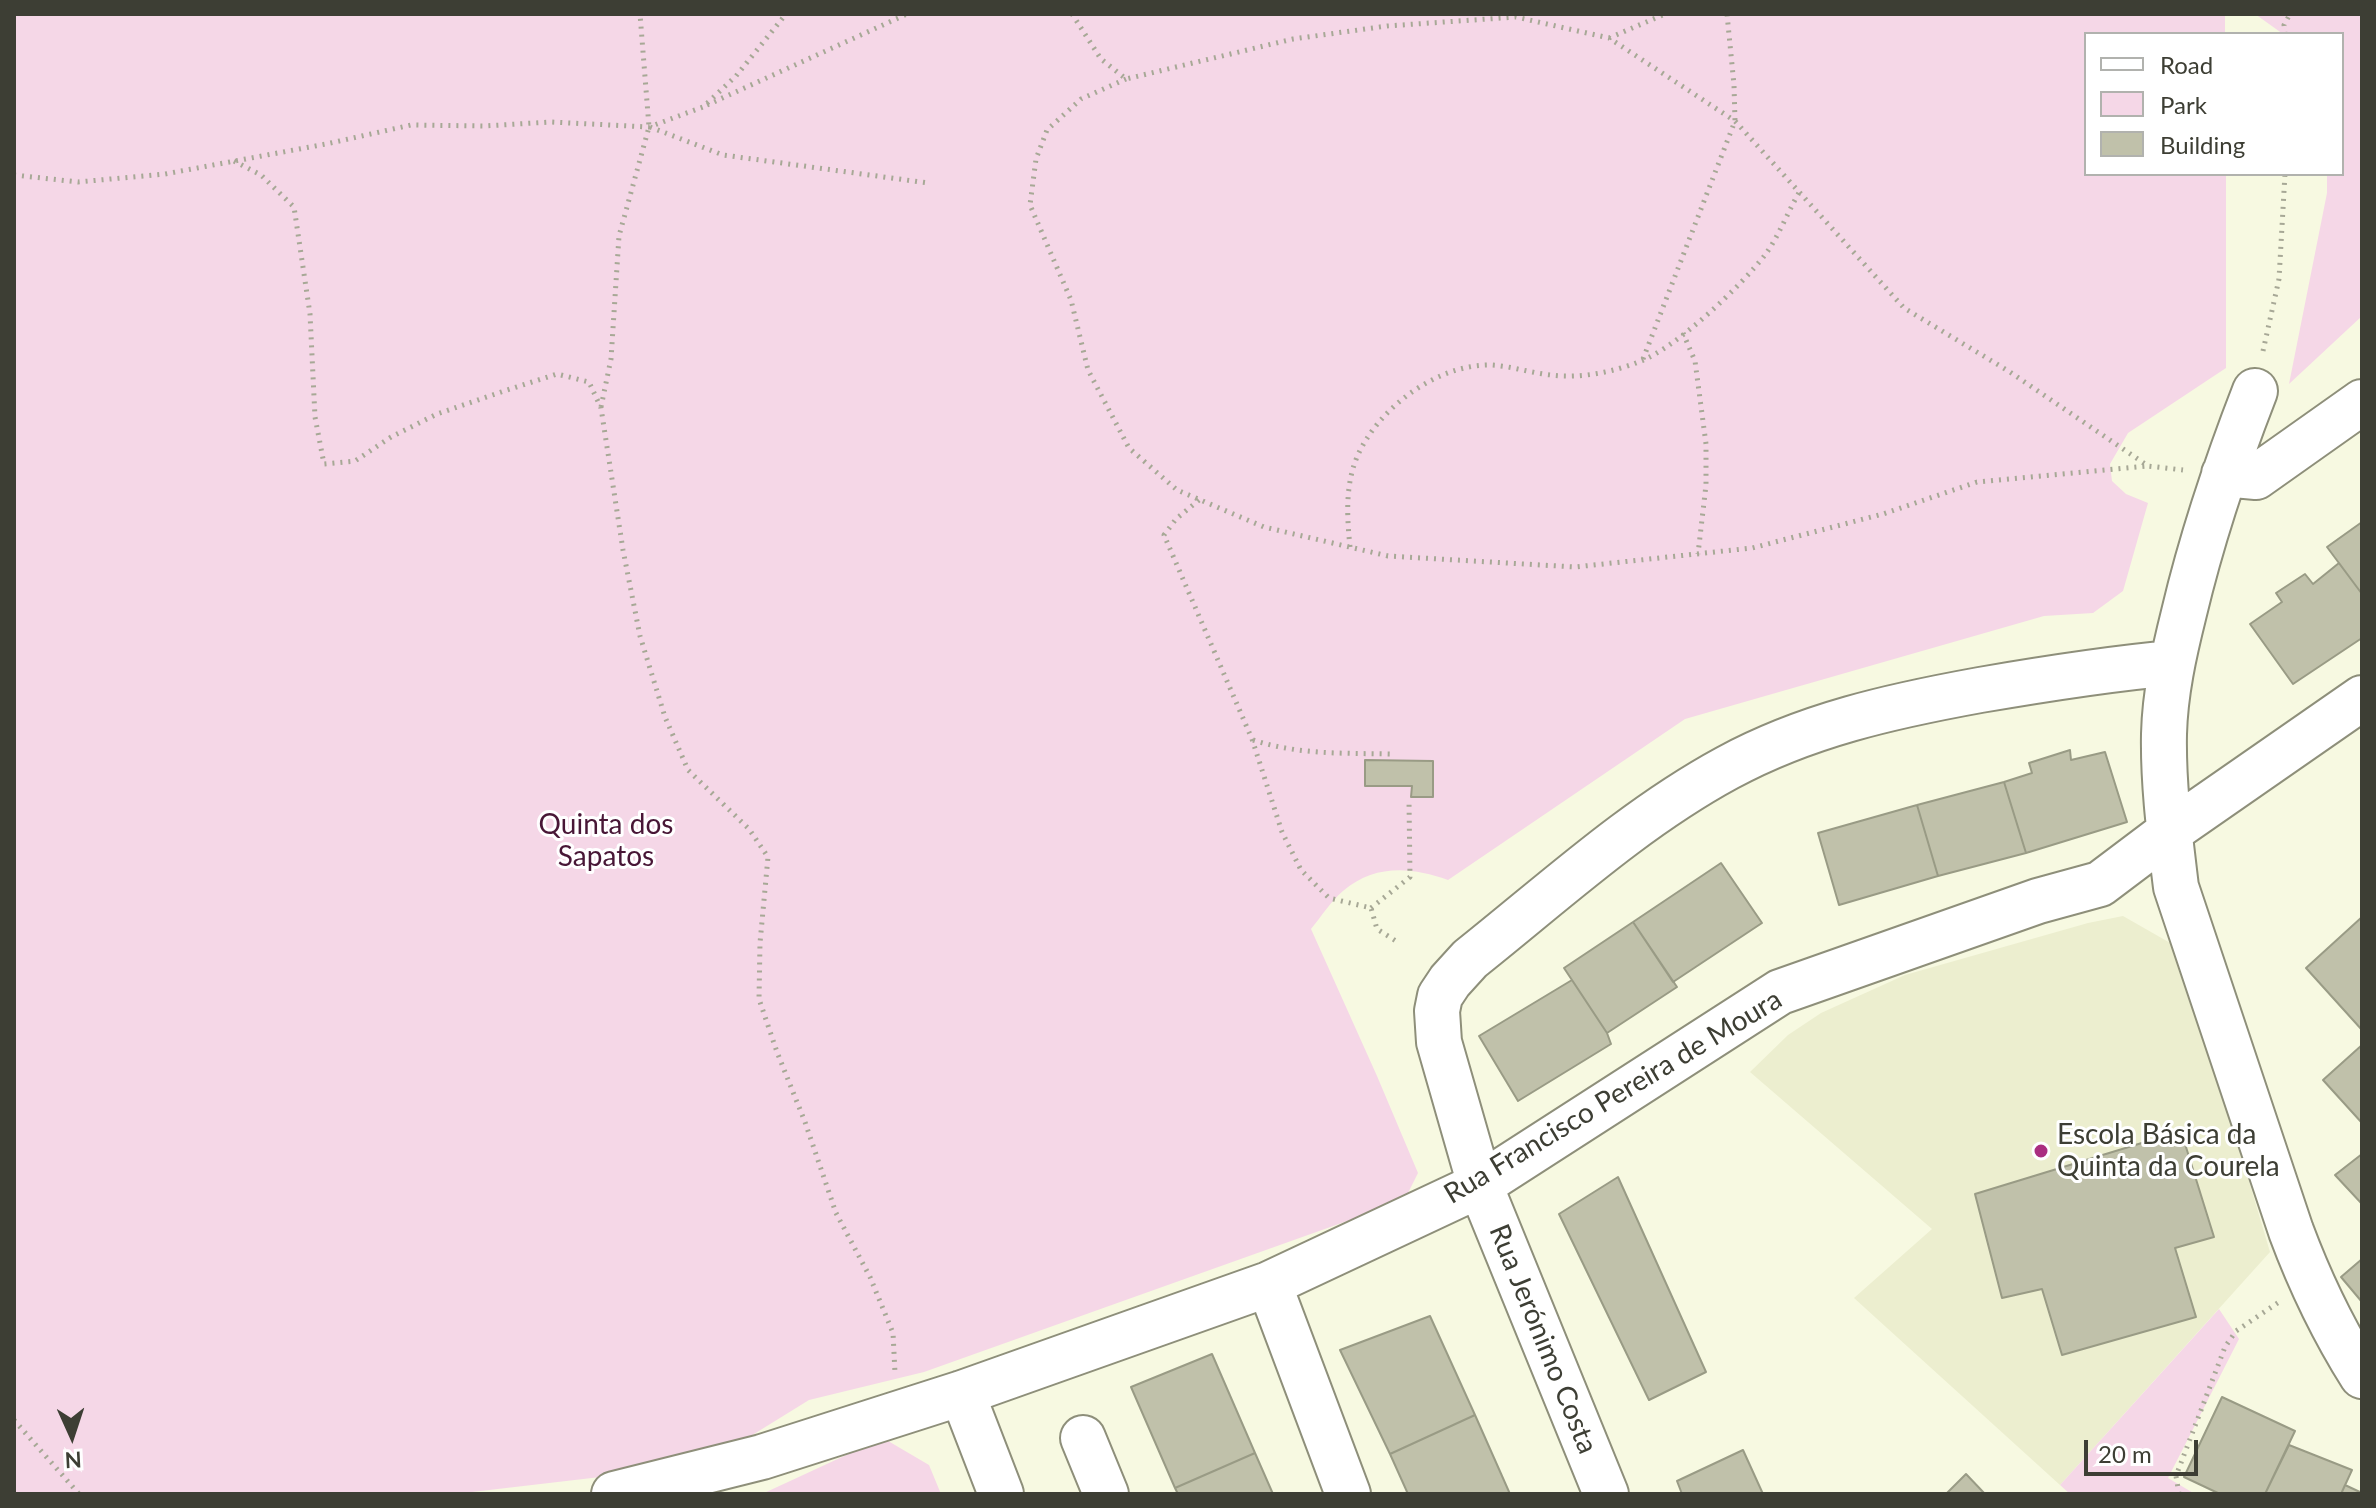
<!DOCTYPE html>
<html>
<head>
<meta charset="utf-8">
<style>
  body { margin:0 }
  #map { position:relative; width:2376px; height:1508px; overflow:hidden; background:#f7f9e1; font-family:Lato,sans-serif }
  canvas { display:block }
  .frame { position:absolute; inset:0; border:16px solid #3d3e34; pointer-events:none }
  .legend { position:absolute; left:2084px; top:32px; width:260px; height:144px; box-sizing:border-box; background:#fff; border:2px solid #b1b2ae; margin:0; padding:10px 14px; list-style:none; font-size:24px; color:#3d3e34 }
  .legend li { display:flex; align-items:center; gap:16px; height:40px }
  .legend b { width:40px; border:2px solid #b1b2ae }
  .north { position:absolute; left:32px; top:1396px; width:80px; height:80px; -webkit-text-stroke:6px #fff; paint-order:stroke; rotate:177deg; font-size:22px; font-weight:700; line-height:32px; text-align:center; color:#3d3e34 }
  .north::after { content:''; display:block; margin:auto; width:28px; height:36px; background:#3d3e34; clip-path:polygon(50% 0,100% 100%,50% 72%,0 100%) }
  .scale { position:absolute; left:2084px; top:1440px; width:114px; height:36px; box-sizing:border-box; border:4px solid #3d3e34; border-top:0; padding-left:10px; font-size:24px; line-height:28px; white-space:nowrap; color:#3d3e34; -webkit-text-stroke:6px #fff; paint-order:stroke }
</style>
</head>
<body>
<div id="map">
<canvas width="2376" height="1508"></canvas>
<div class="frame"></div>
<ul class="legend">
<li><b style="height:10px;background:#fff"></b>Road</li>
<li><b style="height:22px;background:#f5d7e7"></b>Park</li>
<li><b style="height:22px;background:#c0c1aa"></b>Building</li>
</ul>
<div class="north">N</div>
<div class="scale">20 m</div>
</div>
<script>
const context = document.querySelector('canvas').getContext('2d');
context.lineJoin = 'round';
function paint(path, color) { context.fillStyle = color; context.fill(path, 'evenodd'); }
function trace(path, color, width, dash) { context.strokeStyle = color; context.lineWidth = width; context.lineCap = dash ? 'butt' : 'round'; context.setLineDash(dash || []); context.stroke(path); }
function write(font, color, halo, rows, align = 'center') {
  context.font = font + ' Lato,sans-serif'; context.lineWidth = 6; context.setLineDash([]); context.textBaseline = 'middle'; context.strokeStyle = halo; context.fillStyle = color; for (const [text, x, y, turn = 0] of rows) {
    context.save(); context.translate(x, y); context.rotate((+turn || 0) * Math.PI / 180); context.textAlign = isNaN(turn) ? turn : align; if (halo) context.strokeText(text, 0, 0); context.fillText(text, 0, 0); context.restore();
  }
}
paint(new Path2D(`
  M2123,916L2172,944L2194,996L2270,1252L2060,1485L1854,1298L1932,1229L1750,1072L1788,1035L1821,1013L1905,975L2088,923Z`), '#eceecf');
paint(new Path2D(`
  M14,14H2225V34H2086V174H2226V368L2128,433L2110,464L2112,481L2126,494L2148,503L2123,591L2093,613L2044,616L1685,719L1448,880C1411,867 1375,864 1343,891C1331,901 1321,917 1311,929L1377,1076L1418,1173L1408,1193L1378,1210L924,1372L809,1400L733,1447L626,1474L455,1494H14Z
  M2255,14H2362V316L2289,384L2327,193V174H2342V34H2283Z
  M2219,1309L2239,1339L2168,1478L2195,1494H2070L2060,1485Z
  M883,1438L929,1465L941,1494H762Z`), '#f5d7e7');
const building = new Path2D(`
  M2362,522V594L2327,547Z
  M2339,563L2362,594V638L2293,684L2250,624L2282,602L2276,593L2305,574L2313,584Z
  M2070,750L2071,760L2105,752L2127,822L2026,853L2004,782L2032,773L2029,763Z
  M1365,760L1433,761V797H1411L1412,786H1365Z
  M2004,782L2026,853L1938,876L1917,805Z
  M1917,805L1938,876L1839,905L1818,833Z
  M1721,863L1762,923L1673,982L1633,922Z
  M2362,917V1030L2306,968Z
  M1633,922L1677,987L1607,1033L1564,968Z
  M1572,980L1607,1033L1611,1044L1518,1101L1479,1036Z
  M2362,1045V1123L2323,1080Z
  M2181,1131L2214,1237L2175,1248L2196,1317L2062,1355L2042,1289L2002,1298L1975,1194Z
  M2362,1154V1204L2335,1175Z
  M1618,1177L1706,1372L1649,1400L1559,1214Z
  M2362,1259V1302L2341,1277Z
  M1430,1316L1475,1415L1390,1454L1340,1350Z
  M1212,1354L1255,1453L1175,1488L1131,1387Z
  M2222,1397L2295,1431L2265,1494H2220L2184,1477Z
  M1475,1415L1510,1494H1408L1390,1454Z
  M2289,1445L2352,1470L2341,1494H2265Z
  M1743,1450L1763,1494H1682L1677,1481Z
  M1255,1453L1273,1494H1178L1175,1488Z
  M1966,1474L1985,1494H1946Z
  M2345,1485L2362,1493V1494H2341Z`);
paint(building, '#c0c1aa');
trace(building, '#999b85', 2);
const minor = new Path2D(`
  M2255,391C2227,463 2202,537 2184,613C2174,653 2165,693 2164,734C2163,785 2170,837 2176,887L2291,1231C2310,1282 2333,1330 2362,1376
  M2224,474L2256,477L2362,402
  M1269,1284L1348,1494
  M962,1393L1001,1494
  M1083,1438L1106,1494
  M614,1494L762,1457L962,1393L1269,1284L1480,1185L1780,992L2038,901L2100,884L2169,832L2362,698
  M1606,1494L1480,1185L1439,1042L1437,1011L1440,996L1450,981L1470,959C1553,893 1633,819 1727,768C1806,725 1892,706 1980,690C2044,679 2107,669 2172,663`);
trace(minor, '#8e8f7a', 48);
trace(new Path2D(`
  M1072,14L1101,59L1126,79L1293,39L1387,26L1516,17L1609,38L1735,121L1904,308L2010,372L2148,466L2183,470
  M2285,34L2284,25L2290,14
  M1609,38L1665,14
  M1126,79L1081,99L1047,130L1036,159L1030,205L1071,300L1088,370L1129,448L1177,490L1264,527L1388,556L1575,567L1752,548L1883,514L1977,482L2148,466
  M707,105L907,14
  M650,127L723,155L928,183
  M234,161L261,175L294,207L310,314L315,417L324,464L355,461L391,437L437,414L507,390L557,374L589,382L601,408L623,550L640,636L665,717L688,770L749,829L768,857L760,943L759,999L777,1052L805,1122L836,1213L870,1277L893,1333L895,1373
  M14,175L78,182L165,174L326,144L411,125L484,126L551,122L649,127L703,107L736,76L786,14
  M1683,333L1695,361L1706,444V485L1698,554
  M2263,351L2279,279L2285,174
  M1643,359L1735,121L1734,85L1727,14
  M601,407L611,359L619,236L649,127L640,14
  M1199,500L1176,519L1164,535L1252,739L1282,832L1301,870L1329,898L1371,908L1377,929L1396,941
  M1350,547C1347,517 1345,486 1357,457C1378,408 1437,364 1491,365C1511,366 1531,373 1551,375C1579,379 1614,372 1641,361C1677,347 1741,286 1765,255C1779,236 1788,211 1800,191
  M1253,740C1299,755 1344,753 1392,754
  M1371,908L1410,877L1409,801
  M14,1420L79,1494
  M2179,1494L2176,1476L2225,1347L2236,1331L2279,1302`), '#a7a896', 5, [2, 6]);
trace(minor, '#fff', 44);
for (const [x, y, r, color] of [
  [2041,1151,8,"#aa2e80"]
]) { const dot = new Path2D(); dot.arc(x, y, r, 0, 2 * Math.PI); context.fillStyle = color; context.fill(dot); trace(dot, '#fff', 3); }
write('28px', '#481636', '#fff', [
  ["Quinta dos",606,825],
  ["Sapatos",606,857]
]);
write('28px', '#3d3e34', '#fff', [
  ["Rua Francisco Pereira de Moura",1613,1097,-31],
  ["Rua Jerónimo Costa",1543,1339,68]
]);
write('28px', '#3d3e34', '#fff', [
  ["Escola Básica da",2057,1135],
  ["Quinta da Courela",2057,1167]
], 'left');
</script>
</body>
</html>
